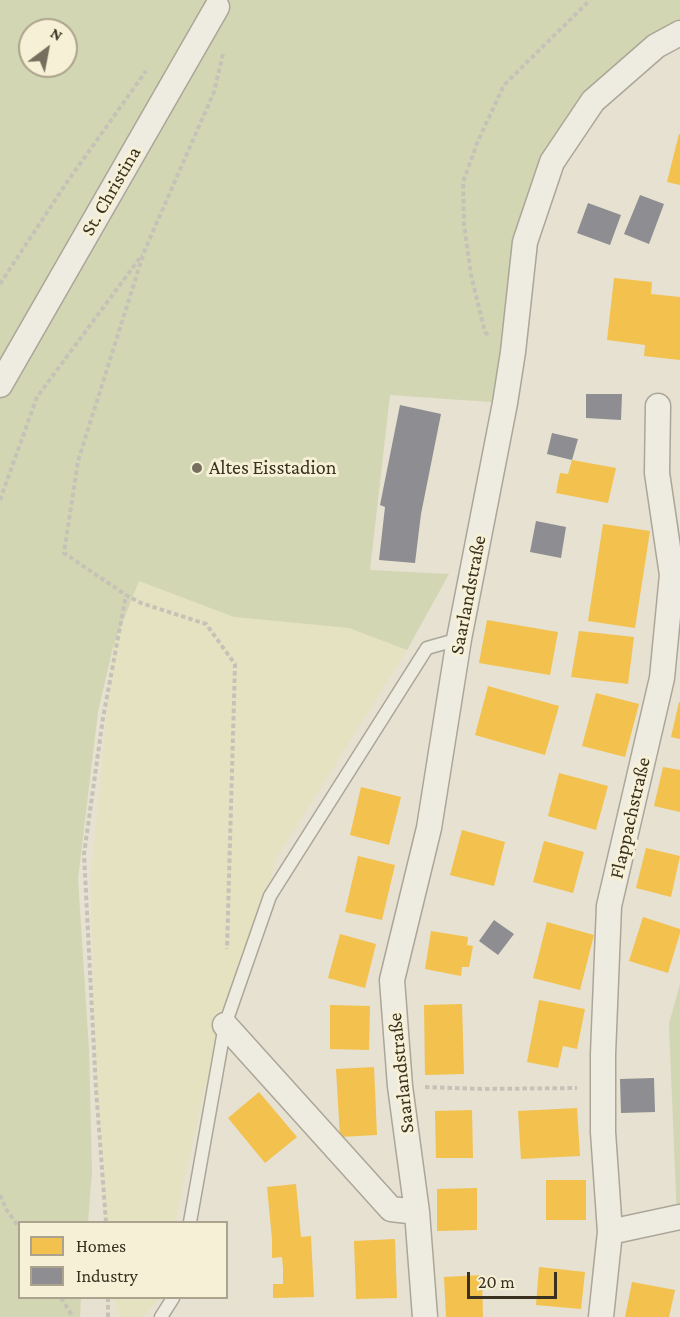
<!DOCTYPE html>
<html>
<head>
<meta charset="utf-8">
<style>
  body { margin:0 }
  #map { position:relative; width:680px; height:1317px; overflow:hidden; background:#e6e1d0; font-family:"Crimson Pro",serif }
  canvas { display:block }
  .legend { position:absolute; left:18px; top:1221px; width:210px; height:78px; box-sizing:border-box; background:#f6f0d6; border:2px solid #aba38d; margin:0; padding:8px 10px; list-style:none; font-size:18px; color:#3a3020 }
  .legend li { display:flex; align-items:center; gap:12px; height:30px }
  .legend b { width:30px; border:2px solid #aba38d }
  .north { position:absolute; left:18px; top:18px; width:60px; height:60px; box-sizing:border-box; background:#f6f0d6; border:2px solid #aba38d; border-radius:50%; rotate:32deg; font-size:16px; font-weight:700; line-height:24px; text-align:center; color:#3a3020 }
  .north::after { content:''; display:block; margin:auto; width:21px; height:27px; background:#766e5e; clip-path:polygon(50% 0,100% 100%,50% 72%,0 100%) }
  .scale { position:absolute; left:467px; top:1272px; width:90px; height:27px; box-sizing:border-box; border:3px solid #3a3020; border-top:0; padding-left:8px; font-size:18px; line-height:21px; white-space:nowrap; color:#3a3020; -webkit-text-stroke:4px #f6f0d6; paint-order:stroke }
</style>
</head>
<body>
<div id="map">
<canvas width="680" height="1317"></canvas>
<ul class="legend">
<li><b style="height:16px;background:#f2c14e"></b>Homes</li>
<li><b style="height:16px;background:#8d8d92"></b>Industry</li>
</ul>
<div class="north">N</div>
<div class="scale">20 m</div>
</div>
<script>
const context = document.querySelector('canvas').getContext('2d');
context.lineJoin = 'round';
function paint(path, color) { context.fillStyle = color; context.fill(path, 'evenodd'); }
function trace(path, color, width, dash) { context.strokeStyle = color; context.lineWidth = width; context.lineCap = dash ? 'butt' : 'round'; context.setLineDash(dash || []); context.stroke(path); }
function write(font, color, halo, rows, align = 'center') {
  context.font = font + ' "Crimson Pro",serif'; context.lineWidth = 6; context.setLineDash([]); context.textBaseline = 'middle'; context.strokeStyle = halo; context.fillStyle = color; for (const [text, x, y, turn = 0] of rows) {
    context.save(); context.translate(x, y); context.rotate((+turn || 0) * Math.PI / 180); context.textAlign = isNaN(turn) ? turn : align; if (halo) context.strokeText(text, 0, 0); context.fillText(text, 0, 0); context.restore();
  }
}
paint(new Path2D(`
  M139,581L234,617L350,628L407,650L277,857L204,1091L175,1222H103L104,1175L96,1089L91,876L113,647Z
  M113,1298H160L143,1317H120Z`), '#e5e2c1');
paint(new Path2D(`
  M0,0H680V33L656,46L552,162L505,403L390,395L370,570L449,574L407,650L349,628L234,617L139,581L113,647L98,712L78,879L89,1050L92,1172L88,1222H20V1298H81L80,1317H0ZM30,30H66V66H30Z
  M680,984V1217L677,1218L669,1024Z`), '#d2d6b2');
paint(new Path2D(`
  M679,134H680V185L667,182Z
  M614,278L652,282L651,294L680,297V360L644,356L645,345L607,340Z
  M572,460L616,468L608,503L556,493L560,473L568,474Z
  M603,524L650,531L635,628L588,621Z
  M487,620L558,632L550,675L479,663Z
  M579,631L634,637L628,684L571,677Z
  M488,686L559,706L545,755L475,735Z
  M596,693L639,704L625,757L582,746Z
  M679,702H680V739L671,737Z
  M663,767L680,770V812L654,806Z
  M559,773L608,786L596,830L548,816Z
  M361,787L401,797L389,845L350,835Z
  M462,830L505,842L494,886L450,875Z
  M544,841L584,852L573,893L533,882Z
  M646,848L680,856L671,897L636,888Z
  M358,856L395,865L382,920L345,912Z
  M643,917L680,929V933L668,973L629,961Z
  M547,922L594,935L580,990L533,978Z
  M431,931L468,937L467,945L473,946L469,967H462L461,976L425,969Z
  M340,934L376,944L365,988L328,978Z
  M539,1000L585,1009L577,1049L563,1046L558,1068L527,1062Z
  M462,1004L464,1074L425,1075L424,1005Z
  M330,1005L370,1006L369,1050L330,1049Z
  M374,1067L377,1135L340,1137L336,1069Z
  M259,1092L297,1137L265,1163L228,1118Z
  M577,1108L580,1156L521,1159L518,1111Z
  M472,1110L473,1158H436L435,1111Z
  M546,1180H586V1220H546Z
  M296,1184L301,1237L311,1236L314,1297L273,1298V1284H283V1268L282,1257L272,1258V1239L267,1187Z
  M477,1188V1230L437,1231V1189Z
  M395,1239L397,1298L356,1299L354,1241Z
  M539,1267L585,1272L581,1309L536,1305Z
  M482,1275L483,1317H446L444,1277Z
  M632,1282L675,1290L669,1317H625Z`), '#f2c14e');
paint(new Path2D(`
  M640,195L664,204L649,244L624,234Z
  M588,203L621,215L610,245L577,233Z
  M586,394H622L621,420L586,418Z
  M400,405L441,414L421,514L415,563L379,560L385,507L380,505Z
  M552,433L578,439L572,460L547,454Z
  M536,521L566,527L561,558L530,552Z
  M494,920L514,934L498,955L479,941Z
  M654,1078L655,1112L621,1113L620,1079Z`), '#8d8d92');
const service = new Path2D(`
  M190,1222L225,1025L270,896L427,648L459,639
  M161,1317L173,1298`);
const minor = new Path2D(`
  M0,385L217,7
  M225,1025L391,1209L417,1212
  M610,1232L603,1132V1054L609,906L662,678L672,575L657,473L658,406
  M425,1317L417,1212L400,1086L392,980L429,828L459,639L505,403L513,352L525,242L552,162L593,101L656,46L680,33
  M601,1317L610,1232L680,1217`);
trace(service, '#aba698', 15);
trace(minor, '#aba698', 27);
trace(new Path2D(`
  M223,54L214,92L144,252L78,461L64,553L126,595L141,603L206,624L235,664L227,949
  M0,284L65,185L146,71
  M488,335L485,332L471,275L464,224L463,182L478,141L504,85L590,0
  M0,500L37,397L142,255
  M425,1087L485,1089L577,1088
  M0,1195L6,1209L20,1229
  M106,1222L96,1089L84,854L103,718L126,595
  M61,1298L73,1317
  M108,1317V1298`), '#c7c2b8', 4, [4.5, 3]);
trace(service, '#eeebe1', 12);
trace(minor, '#eeebe1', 24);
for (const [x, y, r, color] of [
  [197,468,6,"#766e5e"]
]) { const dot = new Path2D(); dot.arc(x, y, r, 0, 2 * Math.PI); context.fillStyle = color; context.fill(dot); trace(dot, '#f6f0d6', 2); }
write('20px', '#3a3020', '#f6f0d6', [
  ["St. Christina",111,191,-60],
  ["Saarlandstraße",468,595,-79],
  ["Flappachstraße",630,818,-77],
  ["Saarlandstraße",401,1073,-96]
]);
write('20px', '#3a3020', '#f6f0d6', [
  ["Altes Eisstadion",209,468]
], 'left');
</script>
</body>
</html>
